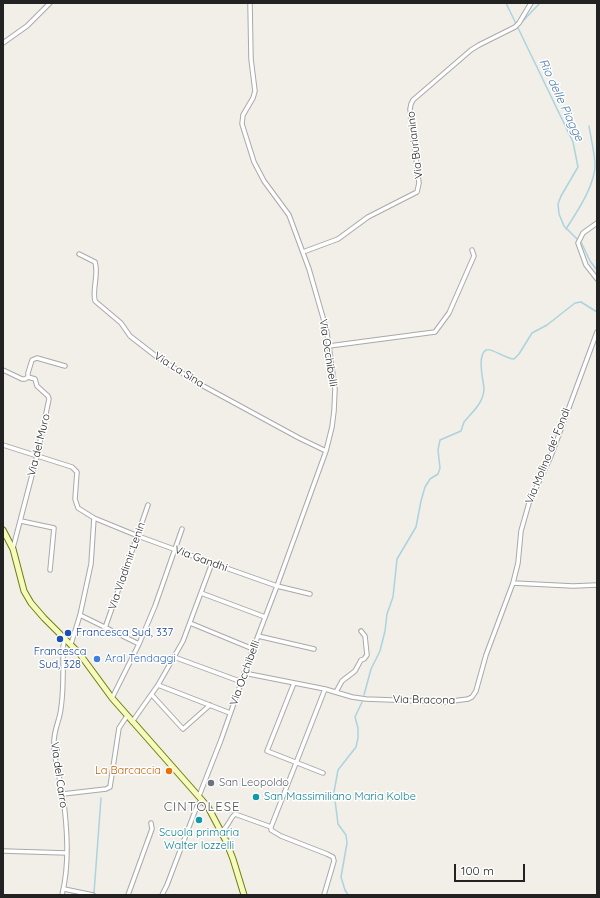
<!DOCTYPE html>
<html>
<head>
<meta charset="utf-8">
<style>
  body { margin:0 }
  #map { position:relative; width:600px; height:898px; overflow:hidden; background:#f2efe9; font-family:Quicksand,sans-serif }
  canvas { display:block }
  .frame { position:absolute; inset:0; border:4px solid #222; pointer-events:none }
  .scale { position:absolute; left:454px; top:864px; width:71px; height:18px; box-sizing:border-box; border:2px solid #222; border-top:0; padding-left:5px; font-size:12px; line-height:14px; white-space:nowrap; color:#222; -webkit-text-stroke:3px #fff; paint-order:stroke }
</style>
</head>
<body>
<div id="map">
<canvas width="600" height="898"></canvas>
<div class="frame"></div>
<div class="scale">100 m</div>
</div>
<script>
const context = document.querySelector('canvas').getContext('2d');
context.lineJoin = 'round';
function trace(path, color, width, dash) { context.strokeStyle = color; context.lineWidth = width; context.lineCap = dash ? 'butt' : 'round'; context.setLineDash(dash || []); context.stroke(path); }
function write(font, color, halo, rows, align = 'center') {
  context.font = font + ' Quicksand,sans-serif'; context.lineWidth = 3; context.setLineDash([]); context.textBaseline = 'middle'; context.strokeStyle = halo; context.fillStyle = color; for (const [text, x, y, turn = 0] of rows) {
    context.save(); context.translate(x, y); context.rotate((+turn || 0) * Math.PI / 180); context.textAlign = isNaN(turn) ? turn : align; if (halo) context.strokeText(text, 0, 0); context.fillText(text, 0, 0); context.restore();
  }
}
trace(new Path2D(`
  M506,3L573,142L578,167L561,196L558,204L559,214L564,226L582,244L590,261L597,270
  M521,23L540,3
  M566,229C577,212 596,184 595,163C594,151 591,138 589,126
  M364,695L371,669L380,651L385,631L387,614L393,597L397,559L416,527L421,501L425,487L430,479L438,474L440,468L438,450L440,440L461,431C462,428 463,425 464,422C472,412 484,403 484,388C483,380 477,355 486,350C490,347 506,359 514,359L519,354L532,333L547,325L575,303L581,302L597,312
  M94,893L101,798
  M348,895L345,890L341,877L347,843L346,835L338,824L334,792L338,770L356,747L358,738V728L355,717L362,702`), '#aad3df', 1.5);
const street = new Path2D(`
  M3,43L27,26L50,3
  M597,223L583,233L578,243L586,265L597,279
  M303,252L338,239L368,217L417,192L419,183L410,109L411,104L413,100L471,50L479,45L515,27L519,23L531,3
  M79,254L95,262C99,275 92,288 95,301L121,323L130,336L157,357L196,382L299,438L326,451
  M329,346L435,332L449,313L474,256L472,250
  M3,370L22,379H25L28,377L35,379L37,386L48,396L49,399L37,456L13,548
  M28,377V373L32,360L37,358L65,366
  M3,445L72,467L77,472L75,499L78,508L94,518L138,536L212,563L277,586L310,594
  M21,521L54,528L50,570
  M513,583L518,563L521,531L529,503L551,456L597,332
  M201,593L265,617
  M80,615L139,644
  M190,623L253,649
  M105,628L148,505
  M258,636L314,649
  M71,644L80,615L91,564L94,518
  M174,657L242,682
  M244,673L325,689L352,697L366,699L445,702L468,699L472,697L476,691L486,655L513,583L573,586L597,585
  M294,683L267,751L323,773
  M158,685L230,713
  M336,692L342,681L355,671L361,660L364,659L367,655L365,636L361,631
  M152,695L183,729L210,705
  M112,698L139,644L155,606L182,529
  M132,722L158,685L183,641L212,563
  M63,794L106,789L110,787L119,728L127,716
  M199,796L221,740L253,649L277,586L326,451L332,427L334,411L335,389L329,346L326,328L309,269L289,215L264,181L254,162L242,124L243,115L253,98L255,91L251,59L250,3
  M221,832C230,825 229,819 235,814L271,827
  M3,851L67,853
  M64,889L93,895
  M62,895C70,863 67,827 63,795C60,778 54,761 54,744C53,731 60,720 61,708C64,688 63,667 63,647L65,638
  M128,895L152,829L151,823
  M162,895L167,885L197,806L202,799
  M324,895L334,861L333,857L327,854L281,836L271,830V827L325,689`);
const secondary = new Path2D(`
  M3,530L13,549L24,591L31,603L44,618L79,653L112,698L208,807L226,841L233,859L244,895`);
trace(street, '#a9a9a9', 5.5);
trace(secondary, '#707d05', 7);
trace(street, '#fff', 3.5);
trace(secondary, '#f7fabf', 5);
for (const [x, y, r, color] of [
  [68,633,4,"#1a4fb4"],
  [60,639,4,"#1a4fb4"],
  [97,659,4,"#3f7fe0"],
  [169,771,4,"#e8710a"],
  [211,783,4,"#6b7280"],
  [256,797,4,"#0f9aa8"],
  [199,820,4,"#0f9aa8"]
]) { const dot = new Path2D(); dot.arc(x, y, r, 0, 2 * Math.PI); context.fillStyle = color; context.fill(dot); trace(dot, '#fff', 1.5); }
write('11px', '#222', '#fff', [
  ["Via Burianino",415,145,-97],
  ["Via Occhibelli",328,353,81],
  ["Via La Sina",179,370,32],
  ["Via del Muro",39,445,-76],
  ["Via Molino de' Fondi",548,456,-68],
  ["Via Gandhi",201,559,20],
  ["Via Vladimir Lenin",127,566,-71],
  ["Via Occhibelli",245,673,-70],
  ["Via Bracona",424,700,1],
  ["Via del Carro",59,775,82]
]);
write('11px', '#164399', '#fff', [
  ["Francesca Sud, 337",76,633],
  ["Francesca",60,652,"center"],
  ["Sud, 328",60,665,"center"]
], 'left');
write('11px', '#366cbe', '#fff', [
  ["Aral Tendaggi",105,659]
], 'left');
write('11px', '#c56008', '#fff', [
  ["La Barcaccia",161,771]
], 'right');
write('11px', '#5b616d', '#fff', [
  ["San Leopoldo",219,783]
], 'left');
write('11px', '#0d838f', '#fff', [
  ["San Massimiliano Maria Kolbe",264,797],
  ["Scuola primaria",199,833,"center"],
  ["Walter Iozzelli",199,846,"center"]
], 'left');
write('italic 12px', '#4a7aab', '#fff', [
  ["Rio delle Piagge",561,100,65]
]);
context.letterSpacing = '1px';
write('13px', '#555', '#fff', [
  ["CINTOLESE",202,807]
]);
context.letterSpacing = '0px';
</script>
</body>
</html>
